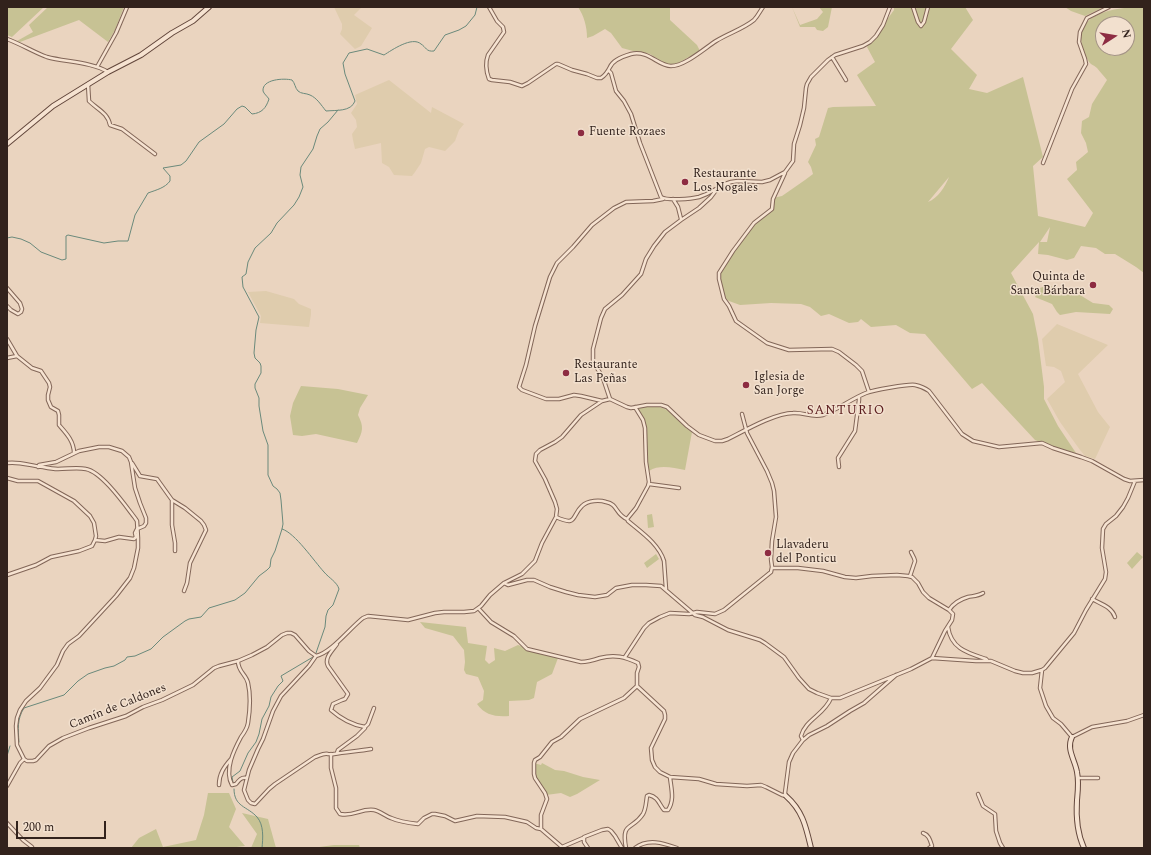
<!DOCTYPE html>
<html>
<head>
<meta charset="utf-8">
<style>
  body { margin:0 }
  #map { position:relative; width:1151px; height:855px; overflow:hidden; background:#ead4bf; font-family:Spectral,serif }
  canvas { display:block }
  .frame { position:absolute; inset:0; border:8px solid #32221c; pointer-events:none }
  .north { position:absolute; left:1095px; top:16px; width:40px; height:40px; box-sizing:border-box; background:#f2e0ce; border:1px solid #a59487; border-radius:50%; rotate:78deg; font-size:11px; font-weight:700; line-height:16px; text-align:center; color:#32221c }
  .north::after { content:''; display:block; margin:auto; width:14px; height:18px; background:#8d2c42; clip-path:polygon(50% 0,100% 100%,50% 72%,0 100%) }
  .scale { position:absolute; left:16px; top:821px; width:90px; height:18px; box-sizing:border-box; border:2px solid #32221c; border-top:0; padding-left:5px; font-size:12px; line-height:14px; white-space:nowrap; color:#32221c; -webkit-text-stroke:3px #f2e0ce; paint-order:stroke }
</style>
</head>
<body>
<div id="map">
<canvas width="1151" height="855"></canvas>
<div class="frame"></div>
<div class="north">N</div>
<div class="scale">200 m</div>
</div>
<script>
const context = document.querySelector('canvas').getContext('2d');
context.lineJoin = 'round';
function paint(path, color) { context.fillStyle = color; context.fill(path, 'evenodd'); }
function trace(path, color, width, dash) { context.strokeStyle = color; context.lineWidth = width; context.lineCap = dash ? 'butt' : 'round'; context.setLineDash(dash || []); context.stroke(path); }
function write(font, color, halo, rows, align = 'center') {
  context.font = font + ' Spectral,serif'; context.lineWidth = 3; context.setLineDash([]); context.textBaseline = 'middle'; context.strokeStyle = halo; context.fillStyle = color; for (const [text, x, y, turn = 0] of rows) {
    context.save(); context.translate(x, y); context.rotate((+turn || 0) * Math.PI / 180); context.textAlign = isNaN(turn) ? turn : align; if (halo) context.strokeText(text, 0, 0); context.fillText(text, 0, 0); context.restore();
  }
}
paint(new Path2D(`
  M334,7H362L354,15L372,28L361,46L355,49L340,34L342,29V24Z
  M389,80L431,113L432,107L464,124L459,130L455,141L445,151L429,147L425,149L421,163L415,172L412,176L394,175L389,167L382,163L381,143L355,149L353,140L352,134L357,127L356,120L351,113L357,104L355,95Z
  M266,291L294,299L299,304L311,309V314L309,327L260,323L261,316L248,292Z
  M1057,324L1108,345L1078,374L1098,412L1110,427L1095,459L1085,456L1080,450L1060,422L1047,399L1065,382L1061,371L1054,367L1046,366L1042,339Z`), '#dfccad');
paint(new Path2D(`
  M7,7H44L12,37L7,35Z
  M48,7H124L115,30L108,42L79,20L20,42L17,41L33,32L29,25Z
  M578,7H670V20L697,45L700,51L678,63L671,65L663,62L650,54L640,52L633,51L622,48L611,33L605,29L593,36L587,38C587,27 584,16 578,7Z
  M792,7L800,25L817,19L823,12L819,7H832L828,27L823,31L817,30L815,27H800Z
  M894,7H965L973,20L951,49L977,75L969,89L987,93L1023,77L1043,157L1033,166L1038,216L1085,227L1093,213L1067,179L1077,170L1076,162L1088,152L1086,143L1081,133L1082,121L1089,117L1092,104L1107,80C1104,76 1100,72 1097,68C1094,65 1089,64 1088,60C1064,15 1110,7 1144,7V273L1136,267L1115,254H1105L1096,248L1081,246L1074,258L1067,260L1048,255L1038,254L1039,242L1011,273L1033,314L1038,339L1044,387V399L1058,426L1076,453L1056,448L1035,440L982,383L972,389L925,334L910,333L896,325L871,327L861,319L858,322L849,323L829,314L821,316L810,307L801,304L771,303L740,305L729,301L722,296L719,273L754,223L772,209H774L773,198L782,196L805,180L813,174L811,167L808,162L816,145L815,139L819,137L828,108L833,107L876,106L857,75L875,62L867,47L894,10ZM1103,24H1127V48H1103ZM949,177C945,187 938,198 928,202ZM1050,227L1047,242H1040Z
  M1065,7H1104L1085,16L1071,11Z
  M1048,285L1058,289L1066,294L1073,293L1080,295L1093,303L1109,305L1113,309L1110,314L1076,312L1060,315L1057,312L1052,304L1035,297L1040,288Z
  M301,386L338,389L368,395L360,408L358,415C364,427 363,431 357,443L316,434L302,436L293,435L290,416L293,403Z
  M651,406C668,407 671,412 682,424C685,427 689,430 692,432L685,470C673,468 660,464 649,471L646,456V426L645,421L639,411V409L642,407Z
  M652,514L654,527L648,528L647,515Z
  M1137,552L1143,557L1132,569L1127,563Z
  M656,554L659,559L647,568L644,563Z
  M420,622L466,627L468,643L487,646L485,660L489,664L495,660L494,648L505,651L518,645L558,658L552,674L537,682L534,698L529,700L509,701V716C495,717 485,715 477,704L483,700L484,691L478,677L466,674L464,670L465,662L464,650L453,636L425,628Z
  M534,763L541,765L542,763L555,770L564,771L583,777L600,780L577,794L570,797L561,793L546,795L535,778Z
  M208,793H229L236,809L229,827L245,846L228,848H131L139,838L156,829L163,847L196,840L204,815Z
  M242,813L268,819L276,848H251L257,834Z
  M334,845H359L360,848H312Z`), '#c7c294');
trace(new Path2D(`
  M7,238L12,237L21,239L30,243L41,252L62,260L66,259V236L68,235L104,243L118,241H128L135,215L148,193C156,190 165,188 170,181V176L163,168L181,165L186,161L199,142L224,124L237,109L242,106L245,107L252,114C262,113 266,108 269,99C267,96 264,94 263,91C262,79 284,78 292,80C295,83 295,88 298,91C301,94 306,93 310,95C317,98 321,105 326,111C336,110 351,112 355,101L345,74L343,63L349,53L367,49L384,55C392,50 412,36 421,44C426,47 426,52 434,51L445,35L459,30L466,26L475,15L477,7
  M316,653L325,627L326,616L328,610L333,605L339,589C337,582 329,578 324,572C314,561 295,533 282,529L283,524L281,500L280,493L277,489L273,486L268,475V445L263,431L259,406V398L255,388V384L261,373V366L260,363L255,358L254,353L256,330L259,317L243,287L242,277L246,274L248,262L255,248L271,233L277,223L294,205L299,197L303,187L300,175L301,167L313,149L317,136L320,129L328,122L338,110
  M19,742C18,729 17,719 24,708L64,695L78,681L88,674L105,668L114,666L125,660L127,657L135,656L151,649L163,637L185,621L189,619L201,617L209,608L235,600L245,593L259,576L267,570L270,567L271,559L275,551L282,529
  M7,756L10,746
  M233,782L232,777L240,771L248,753L256,742L259,734L262,719L269,706L271,697L278,686L283,681L281,676L313,657
  M234,789C234,807 247,806 257,817C264,825 263,838 262,848`), '#6a897b', 1);
const street = new Path2D(`
  M489,7L497,21L503,27L504,32L488,55C485,63 486,71 489,79L492,80L510,82L522,86L528,83L556,64H558L572,70L587,74L597,78H601C606,75 608,71 610,67C613,60 624,56 631,54C649,50 658,66 671,66C685,66 705,48 716,41C729,33 743,29 754,20C758,16 760,11 763,7
  M913,7L918,22L921,26L924,22L928,7
  M7,39C21,44 33,52 47,57C65,62 92,62 108,72
  M832,57L846,80
  M97,67L116,33L127,7
  M609,71L611,73L616,91L624,101L631,114L640,143L661,197C667,201 691,199 699,197C705,195 711,192 716,189
  M88,84L89,101C97,109 108,113 110,125L122,129L155,154
  M1043,163L1072,89L1086,64L1085,59L1079,42L1080,32L1087,18L1109,7
  M785,173L773,199L772,209L754,223L733,251L719,273V279L724,299L729,306L736,321L767,343L789,350L832,349L839,352L856,365L862,371L869,392
  M673,199L678,207L681,219
  M7,288L20,303L22,309L21,312L18,314L11,310L7,306
  M7,339L17,356L32,368L41,371L49,383L50,387L48,395V400L51,407L58,411L59,415V425C66,433 74,441 74,453
  M7,358L17,356
  M610,399L627,407L631,408L647,405H661L667,407L687,426L699,435L715,441H722L728,439C744,431 775,413 793,413C804,412 811,418 823,415C839,409 851,399 866,393C873,390 908,384 915,385C920,386 925,388 929,391L962,434L973,441L999,447L1042,443L1053,448L1081,457L1092,461L1124,479L1130,481L1144,480
  M610,399L603,378L597,368L593,361V349L601,318L605,309L622,295L641,274L646,259L654,246L665,232L681,220L699,208L711,197L717,189L725,184L731,182L738,181L762,182L770,180L785,172L793,161L794,144L800,125L804,108L806,88L807,84L811,77L828,60L835,55L863,46L870,42L876,36L883,25L890,7
  M602,401L581,396L574,395L559,399H546L522,390L519,387L526,365L535,326L550,277L557,263L573,247L592,225L614,208L626,202L653,201L663,199
  M635,407L643,420L645,428L646,462L649,482L648,486L636,508L627,519L628,521C641,532 659,544 664,561L666,589
  M7,463C19,461 31,466 43,467C48,468 53,469 58,469C68,469 77,467 86,469C102,472 125,505 135,518L137,521L138,538V548L134,568L130,578L116,596L79,636L68,644L63,651L57,665L40,688L26,701L20,710L17,718L16,726L17,745L24,759L27,761H33L36,760L49,746L63,738L89,728L126,716L143,707L162,700L193,685L214,668L219,666L238,661L252,655L267,647L282,635L287,633H291L295,635L309,651L316,656C331,653 350,628 363,618L368,616L408,620L435,613L444,612H464L474,611L481,606L490,595L504,583L522,574L535,561L542,543L556,517L557,509L555,502L545,479L535,461L536,454L540,450L555,442L562,437L581,415L602,401L610,399
  M132,463L140,476L157,479L172,500L185,508L201,521L204,525L206,530L190,563L187,583L184,591
  M38,467L39,465L56,462L79,451L99,447H109L122,451L129,457L131,462L135,488L140,503L146,518V523L144,526L137,529L135,533L136,537L134,539L119,537L105,541L95,540
  M839,467L838,458L855,431L859,400V397
  M7,478L18,481H38L74,501L90,516L94,523L96,536L95,540L92,546L79,551L51,557L36,565L7,575
  M1135,481L1128,498L1123,507L1116,516L1106,524L1103,529L1102,548L1106,572L1105,579L1086,610L1074,633L1045,668L1042,670L1040,688L1046,706L1053,718L1061,724L1072,737L1092,727L1127,721L1144,715
  M649,484L679,488
  M172,501V525L175,543V551
  M556,517C578,527 571,516 582,506C588,500 600,500 606,502C618,504 615,514 627,519
  M772,568H798L823,571L845,577L856,578L872,576L897,575L908,576L912,577L918,583L923,592L929,598L949,610L953,614L952,620L945,631L932,658
  M910,576L915,561L914,558L911,552
  M504,583L508,585L527,580H534L550,587L566,592L578,595L595,597L607,595L616,588L632,585H646L661,586L695,615L703,617L728,630L760,640L765,643L784,657L799,678L809,689L817,693L831,698H840L911,669L932,658L976,661H991L1015,671L1023,673H1032L1042,670
  M1092,599C1101,604 1112,607 1115,617
  M479,609L491,622L514,636L527,649L581,662C588,662 594,660 600,658C615,654 625,657 638,663L639,667L637,673V686L664,711L665,715V719L651,748L652,760L655,767L660,772L670,777L699,779L716,784L747,786L761,785L766,787L782,795L786,796L785,793L789,762L793,753L803,740L809,735L827,726L850,711L864,703L896,675
  M949,610C953,604 961,599 968,597C973,596 978,596 983,593
  M948,627C951,649 968,653 986,659L987,660
  M337,644C332,651 324,658 328,666L348,694L345,699L342,700
  M316,656L309,666L281,696L273,711L263,739L258,749L249,770L244,790L248,800L251,803L255,804L269,789L275,784L315,757C319,756 323,753 328,754C334,754 329,755 334,754C346,752 359,751 371,749
  M625,657L644,628L649,623L660,617L670,613L689,614L697,612L715,614L724,610L771,572L772,567L771,559L772,541L776,517L774,491L772,483L767,471L747,433L742,414
  M238,661C238,672 246,674 248,683C251,696 250,710 248,723C247,729 244,733 241,737C234,750 224,770 232,785L236,784C239,780 241,777 247,778
  M342,700L333,704L331,710C340,718 353,725 365,727L368,724L374,708
  M803,740L801,736C805,720 825,714 831,698
  M337,753L338,750L357,736L365,728
  M331,754V768L336,788V808L340,814C354,817 361,808 374,810C380,811 385,816 391,818C400,822 409,823 418,824L424,818L432,814H435L445,816L455,821L477,816L505,817L527,822L536,828L541,829
  M1078,778H1098
  M219,785C219,774 224,767 231,759
  M7,786L20,763L24,759
  M978,794L983,806L995,814L996,831L1000,843L1003,848
  M7,823L23,840L32,847
  M923,833C929,835 930,840 932,846L929,848
  M583,838L562,847L541,829V815L547,799L545,793L535,778L534,774V763L535,760L540,757L552,742L561,737L580,719L624,698L637,686
  M588,848L584,842V837L602,830L608,829L611,831L615,836L622,848
  M626,848C621,821 632,831 643,814C646,809 646,802 647,796L649,795C658,797 659,804 664,810H668C675,800 671,788 670,777
  M635,848C648,838 663,843 677,848`);
const secondary = new Path2D(`
  M7,144L53,106L108,72L141,55L172,33L193,21L209,7
  M1072,737C1066,749 1075,760 1077,772C1079,782 1078,790 1077,800C1076,815 1077,833 1084,848
  M786,796C803,811 806,827 811,848`);
trace(street, '#826658', 4.5);
trace(secondary, '#63473c', 6);
trace(street, '#f6e3d1', 2.5);
trace(secondary, '#f6e3d1', 4);
for (const [x, y, r, color] of [
  [581,133,4,"#8d2c42"],
  [685,182,4,"#8d2c42"],
  [1093,285,4,"#8d2c42"],
  [566,373,4,"#8d2c42"],
  [746,385,4,"#8d2c42"],
  [768,553,4,"#8d2c42"]
]) { const dot = new Path2D(); dot.arc(x, y, r, 0, 2 * Math.PI); context.fillStyle = color; context.fill(dot); trace(dot, '#f2e0ce', 1.5); }
write('12px', '#32221c', '#f2e0ce', [
  ["Fuente Rozaes",589,133],
  ["Restaurante",693,175],
  ["Los Nogales",693,189],
  ["Quinta de",1085,278,"right"],
  ["Santa Bárbara",1085,292,"right"],
  ["Restaurante",574,366],
  ["Las Peñas",574,380],
  ["Iglesia de",754,378],
  ["San Jorge",754,392],
  ["Llavaderu",776,546],
  ["del Ponticu",776,560]
], 'left');
write('12px', '#32221c', '#f2e0ce', [
  ["Camín de Caldones",118,707,-22]
]);
context.letterSpacing = '1px';
write('13px', '#5c1e1f', '#f2e0ce', [
  ["SANTURIO",846,411]
]);
context.letterSpacing = '0px';
</script>
</body>
</html>
